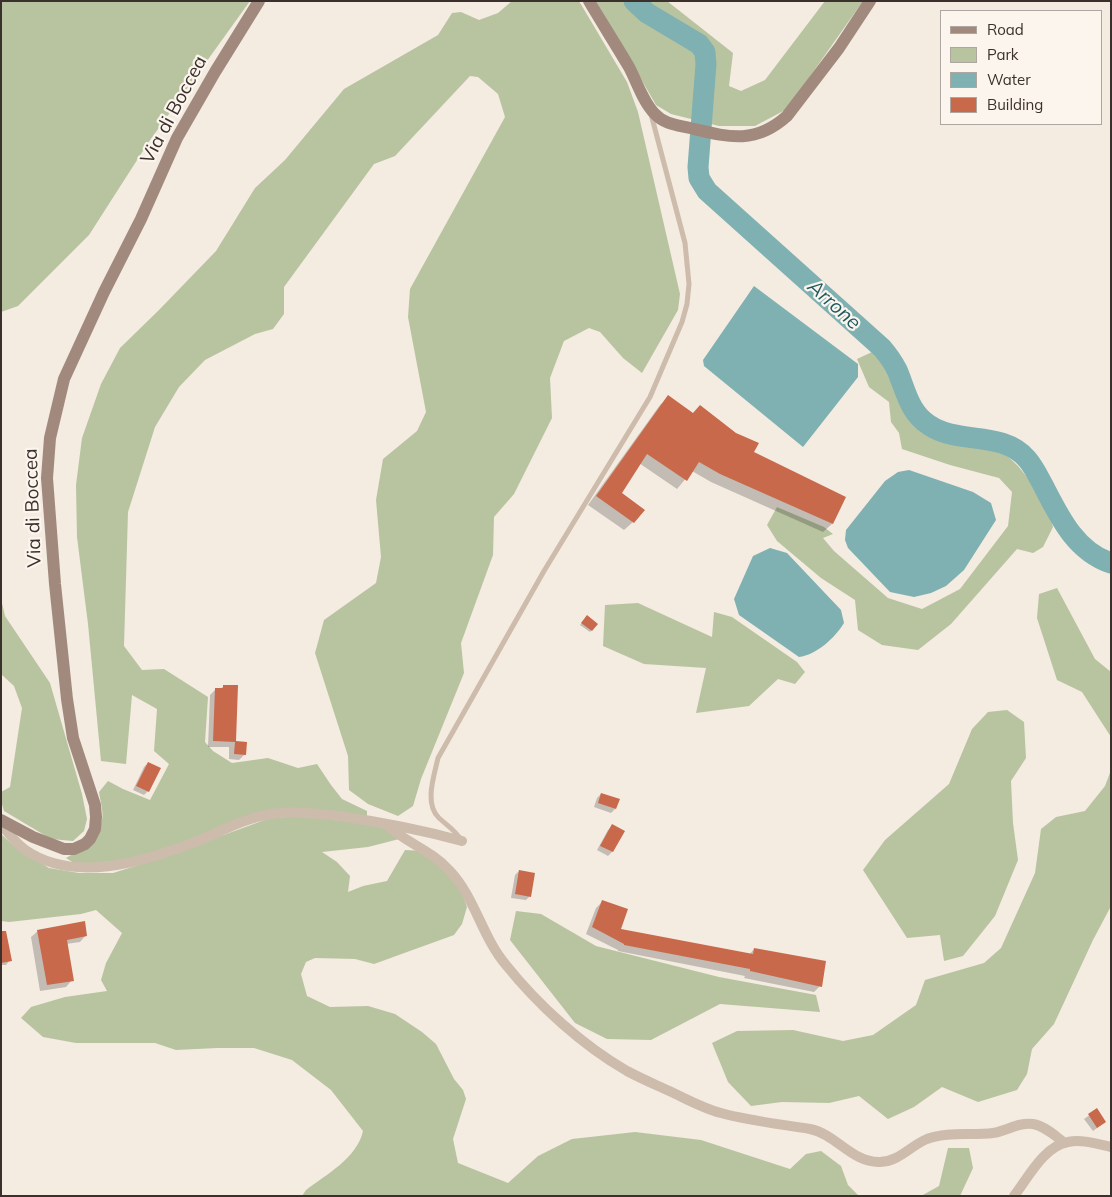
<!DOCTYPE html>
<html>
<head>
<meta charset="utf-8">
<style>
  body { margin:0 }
  #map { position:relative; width:1112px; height:1197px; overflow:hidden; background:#f4ebe1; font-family:Mulish,sans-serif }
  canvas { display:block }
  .frame { position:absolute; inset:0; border:2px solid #3b302b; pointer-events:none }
  .legend { position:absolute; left:940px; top:10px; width:162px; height:115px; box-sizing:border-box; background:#fbf5ee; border:1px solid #aea6a0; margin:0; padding:6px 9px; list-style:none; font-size:15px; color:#3b302b }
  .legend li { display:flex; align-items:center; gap:10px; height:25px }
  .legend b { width:25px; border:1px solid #aea6a0 }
</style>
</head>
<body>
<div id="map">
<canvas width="1112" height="1197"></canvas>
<div class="frame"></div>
<ul class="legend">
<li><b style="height:6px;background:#a18a7d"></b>Road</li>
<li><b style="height:14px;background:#b8c4a0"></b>Park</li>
<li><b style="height:14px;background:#7fb0b2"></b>Water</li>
<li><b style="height:14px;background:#c8694b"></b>Building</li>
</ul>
</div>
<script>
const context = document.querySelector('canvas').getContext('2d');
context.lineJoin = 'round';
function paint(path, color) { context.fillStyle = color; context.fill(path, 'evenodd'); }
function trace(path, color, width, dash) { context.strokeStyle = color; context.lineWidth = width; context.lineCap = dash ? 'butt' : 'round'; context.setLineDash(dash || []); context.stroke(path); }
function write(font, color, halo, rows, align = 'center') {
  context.font = font + ' Mulish,sans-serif'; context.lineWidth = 4.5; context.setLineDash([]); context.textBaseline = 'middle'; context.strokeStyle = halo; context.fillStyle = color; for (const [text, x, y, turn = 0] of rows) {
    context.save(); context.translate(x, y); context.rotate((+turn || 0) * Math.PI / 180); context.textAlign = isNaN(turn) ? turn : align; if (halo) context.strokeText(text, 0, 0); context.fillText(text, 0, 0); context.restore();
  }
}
paint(new Path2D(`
  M1,1H250L148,143L89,235L18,306L1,312Z
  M512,1H579L627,82L638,112L680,294L678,310L642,373L623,358L600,332L589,328L564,341L550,378L552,418L514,494L494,517L493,555L461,643L464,673L421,779L413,806L398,816L368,804L349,790L348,756L315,653L324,620L376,583L381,557L376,500L383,459L417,431L426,412L408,317L410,289L505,117L498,94L478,77L470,76L395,156L374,164L284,287V314L273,329L255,334L205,360L179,387L155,427L128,512L124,646L142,670L164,669L208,697L205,742L213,751L232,763L268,758L298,768L317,764L331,785L342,799L367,811V816L291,810L133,859L77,865L66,858C83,849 98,840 102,820C104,812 100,800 99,792L108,781L123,789L150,800L169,764L154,751L157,709L132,695L126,764L101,761L88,624L77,537L76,485L82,438L101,384L120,348L159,310L216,251L255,188L285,160L344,89L438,35L452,13L461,12L479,20L498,13Z
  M596,1H667L733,53L729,86L741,91L765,80L825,1H863L787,109L755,126H719L671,114L656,105Z
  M872,352L888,366L905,405L928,433L999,448L1018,466L1045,499L1053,527L1043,547L1033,553L1017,549L951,624L918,650L882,645L858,630L855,600L821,578L777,541L767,525L777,507L824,527L833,534L823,538L834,551L888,598L922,609L960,589L1008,526L1012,492L999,478L950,465L902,449L899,433L891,422L889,402L869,387L857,359Z
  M1057,588L1095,659L1111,672V737L1082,692L1057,680L1037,618L1039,594Z
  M1,599L5,616L50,683L82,794L87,819L84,831L73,841L51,839L4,811L1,801V792L10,787L22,708L14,686L1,674Z
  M638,603L712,637L714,612L732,617L797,662L805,672L795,684L778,679L749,706L696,713L706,668L644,664L603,646L605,605Z
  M1007,710L1024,722L1026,758L1011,781L1013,823L1018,860L995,916L963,956L944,961L940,935L907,938L863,870L885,840L949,784L972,729L988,712Z
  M1111,770V906L1093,940L1054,1024L1032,1049L1027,1074L1017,1090L978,1102L942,1087L914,1107L888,1119L859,1096L829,1103L782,1102L751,1106L728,1082L712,1043L737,1031L793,1030L843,1041L873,1035L916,1005L925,980L984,963L1001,948L1035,873L1041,829L1056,817L1085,811L1105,786Z
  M303,816L404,829L407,837L368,847L322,852L337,862L350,876L348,892L363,886L387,881L405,850L425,851L459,885L467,907L462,924L454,935L374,964L355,959L315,958L306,962L301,974L307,996L330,1007L368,1006L395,1014L422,1032L436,1044L454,1079L463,1090L466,1099L453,1139L458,1163L508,1183L538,1156L572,1139L635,1132L701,1140L790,1169L806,1154L821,1151L841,1166L848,1185L859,1196H302L306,1190C327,1174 357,1158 363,1131L331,1090L292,1060L254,1048H217L176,1050L155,1043H76L43,1037L21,1018L31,1007L65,997L107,991L101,980L106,963L122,933L96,910L81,914L9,922L1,921V834L15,847L49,868L79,873H113L158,859L270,818Z
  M516,911L541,914L596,946L719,977L816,995L820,1012L720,1004L651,1040L607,1039L575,1023L510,940Z
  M948,1148H969L973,1168L960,1196H921L939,1186Z`), '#b8c4a0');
paint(new Path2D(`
  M754,286L858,364V377L803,447L704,366L703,360Z
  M909,470L973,492L991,503L996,520L964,570L946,586L931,593L914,597L890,592L848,548L845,540L846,530L885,481L898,472Z
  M770,548L787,553L841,610L844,623C835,638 816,655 799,657L739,615L734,599L753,556Z`), '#7fb0b2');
paint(new Path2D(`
  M669,397L692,414L752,453L844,497L832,524L823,532L711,482L692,471L677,489L639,463L620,493L633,522L624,530L588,505L660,405Z
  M587,617L596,624L590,632L580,625Z
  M224,686H236L234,742L246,743L245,754L239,760L229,759V747H208L210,695L216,689H220Z
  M148,763L159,769L148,791L144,795L133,790L144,767Z
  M601,794L615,809L611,813L594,807L597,798Z
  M612,826L623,831L612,852L608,856L597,850L608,830Z
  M519,871L530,896L526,900L511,898L515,875Z
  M602,902L619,930L749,955L754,949L820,986L814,992L744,978L745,976L618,951V950L586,934L596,908Z
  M38,931L86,935L80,942L66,944L72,980L66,987L40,991L31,937Z
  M1,936L10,960L6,965H1Z
  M1097,1110L1105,1122L1093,1131L1084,1119Z`), '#0003');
trace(new Path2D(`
  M634,1L647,13L699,44L705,52L706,64L698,167L699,178L707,191L882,348C888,355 893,362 897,370C906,391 909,412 929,425C958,445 1002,430 1027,459C1034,467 1038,476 1043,485C1059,516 1075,551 1111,563`), '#7fb0b2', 21);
paint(new Path2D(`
  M668,395L693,413L700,405L736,433L759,443L754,452L846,497L833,524L720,474L699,462L687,481L647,454L622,493L645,510L634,523L596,496Z
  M587,615L598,624L592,631L581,623Z
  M223,685H238L236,741L247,742L246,755L234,754L235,742L213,741L215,688H223Z
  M148,762L161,768L149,792L136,786Z
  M601,793L620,799L616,809L598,803Z
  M612,824L625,831L613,852L600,846Z
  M519,870L535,873L531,897L515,894Z
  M602,900L628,909L621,929L753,954L754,948L826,961L822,987L750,971V969L624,945V944L592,927Z
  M85,921L87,936L67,940L74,981L47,985L37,930Z
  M1,931H6L12,961L1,963Z
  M1097,1108L1106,1122L1097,1128L1088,1114Z`), '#c8694b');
trace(new Path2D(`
  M462,841C455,830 449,827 439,818C424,804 434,776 438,758L544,571L650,397L682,322L687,304L689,284L685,243L651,114`), '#cdbbac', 5);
trace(new Path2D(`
  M1,824C8,833 15,842 24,849C73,884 142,862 193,843C218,833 244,818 271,814C293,810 317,814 339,816C381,822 422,830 462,841
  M386,824C404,842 431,850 449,870C475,897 482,937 506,965C538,1005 582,1045 627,1071C640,1078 654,1084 667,1090C685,1098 702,1108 721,1113C750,1121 780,1124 810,1129C836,1134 852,1163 880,1162C900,1161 910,1146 927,1139C948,1131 972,1136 993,1133C1007,1131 1018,1122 1033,1124C1045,1126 1055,1136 1065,1143
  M1014,1196C1028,1178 1044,1146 1068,1142C1082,1139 1097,1144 1111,1147`), '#cdbbac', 10);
trace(new Path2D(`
  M589,1C602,23 616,45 629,67C637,82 643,102 655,114C664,124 677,125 690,128C728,137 755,145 787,116L839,48L870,1
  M1,820L33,837L64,849H74L85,844L90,839L95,829L96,817L95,805L73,738L67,699L55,584L47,478L50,438L64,379L104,292L141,219L177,138L215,72L259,1`), '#a18a7d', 12);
write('19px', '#3b302b', '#fbf5ee', [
  ["Via di Boccea",174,110,-62],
  ["Via di Boccea",33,508,-92]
]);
write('italic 20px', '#1f5a5e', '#fbf5ee', [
  ["Arrone",834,305,42]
]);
</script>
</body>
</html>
